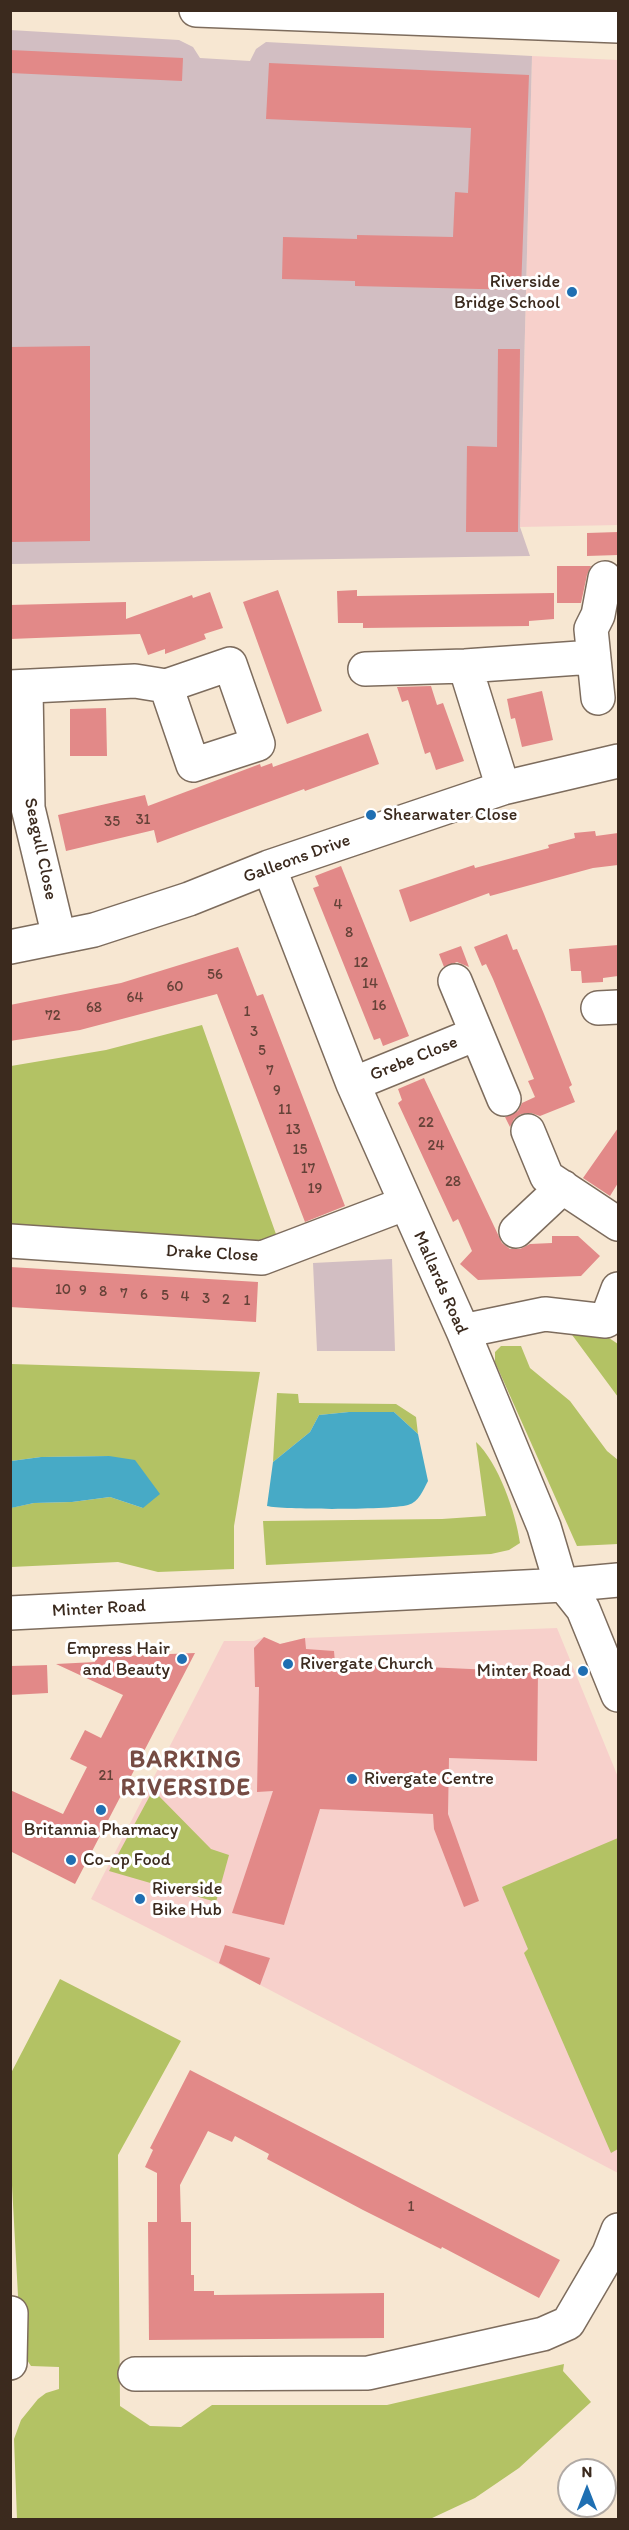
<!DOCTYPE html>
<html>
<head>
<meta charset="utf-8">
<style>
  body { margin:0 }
  #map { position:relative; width:629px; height:2530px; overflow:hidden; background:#f7e7d2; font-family:Itim,sans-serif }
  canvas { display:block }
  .frame { position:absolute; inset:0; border:12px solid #3b2a1e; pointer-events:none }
  .north { position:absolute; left:557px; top:2458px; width:60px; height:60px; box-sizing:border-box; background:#fff; border:2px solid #b1aaa5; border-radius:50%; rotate:0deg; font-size:16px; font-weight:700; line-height:24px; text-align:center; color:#3b2a1e }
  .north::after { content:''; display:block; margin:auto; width:21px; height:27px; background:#1f6fb2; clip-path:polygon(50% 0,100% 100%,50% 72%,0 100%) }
</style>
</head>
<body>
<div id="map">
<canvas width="629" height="2530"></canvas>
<div class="frame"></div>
<div class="north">N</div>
</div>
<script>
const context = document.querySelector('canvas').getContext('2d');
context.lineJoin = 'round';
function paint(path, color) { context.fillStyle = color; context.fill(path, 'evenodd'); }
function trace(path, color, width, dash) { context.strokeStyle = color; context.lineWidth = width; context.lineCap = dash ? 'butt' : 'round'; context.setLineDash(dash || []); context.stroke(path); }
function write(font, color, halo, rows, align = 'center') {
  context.font = font + ' Itim,sans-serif'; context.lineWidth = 6; context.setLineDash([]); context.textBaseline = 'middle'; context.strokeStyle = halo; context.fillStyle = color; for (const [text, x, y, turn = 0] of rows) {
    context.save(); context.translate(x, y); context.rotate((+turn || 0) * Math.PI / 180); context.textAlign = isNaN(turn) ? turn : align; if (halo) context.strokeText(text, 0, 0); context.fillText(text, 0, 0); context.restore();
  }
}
paint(new Path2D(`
  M532,56L618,60V525L520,527Z
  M557,1628L618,1777V2173L268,1989L91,1899L224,1641H254L264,1637L280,1644L305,1638Z`), '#f7d0cb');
paint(new Path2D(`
  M10,30L179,40L193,47L200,58L250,61L256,49L266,42L532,56L520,527L530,556L11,564Z
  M392,1259L395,1351H317L313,1263Z`), '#d2bec2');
paint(new Path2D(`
  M202,1025L277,1237L259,1244L11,1227V1066L106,1050Z
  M564,1324L606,1336L618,1344V1397Z
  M501,1346H521L530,1368L570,1401L607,1451L618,1460V1544L577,1546L495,1362V1352Z
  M11,1364L260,1372L234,1526V1569L158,1572L118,1562L11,1567L10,1508L34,1503L72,1502L110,1497L143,1508L109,1456L41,1457L11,1461Z
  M277,1393L298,1394L299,1403L396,1404L416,1417L418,1434L394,1412H349L319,1415L310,1432L273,1462Z
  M476,1442C498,1462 516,1513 520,1543L509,1550L491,1554L266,1565L263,1521L442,1519L486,1516Z
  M153,1790L211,1849L229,1855L216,1902L109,1871Z
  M618,1838V2149L611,2153L524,1953L528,1949L502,1887Z
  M60,1979L181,2041L118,2155L120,2406L150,2426L181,2427L212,2405H387L564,2364L563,2371L591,2402L519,2468L475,2498L430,2519H17L14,2439L21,2420L38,2399L46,2393L59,2389V2367L31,2366L21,2351L11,2167L10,2075Z`), '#b3c264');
paint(new Path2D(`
  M349,1412H394L418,1434L428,1481C423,1490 419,1502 408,1505C390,1510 284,1510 267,1506L273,1462L310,1432L319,1415Z
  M109,1456L135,1460L160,1494L143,1508L110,1497L72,1502L34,1503L11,1508V1461L41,1457Z`), '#47aac6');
paint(new Path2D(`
  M10,50L183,58L182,81L10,73Z
  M269,63L529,75L521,290L355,286V281L282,279L283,237L357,239V235L453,237L455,192L468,193L471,128L266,119Z
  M90,346V541L10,542V347Z
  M498,349H520L518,532H466L467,446L497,447Z
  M618,532V555L587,556V533Z
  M557,566H591L587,575L581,603H557Z
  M278,590L322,711L287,724L243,602Z
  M357,590V596L554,593V619L529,621V626L363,628V623H338L337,591Z
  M210,592L223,628L204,634L206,639L165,654V649L148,655L140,634L10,639V605L126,602V619L192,595L193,598Z
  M431,686L437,705L443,703L464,761L436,770L430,752L425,754L408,700L402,702L397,687Z
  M542,691L553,740L522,747L515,718L511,719L507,699Z
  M106,708L107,756H70V709Z
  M368,733L379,764L305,791L304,789L157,843L154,830L66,851L58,815L145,795L148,806L260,764L261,767L272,763L273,767Z
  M595,831L596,836L618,833V865L593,868L490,896L489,893L410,922L399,890L474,865L475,868L549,848L548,845L575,838L574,833Z
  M341,866L409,1036L383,1046L380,1038L374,1040L313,888L319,886L315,876Z
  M507,934L513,950L517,949L544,1014L572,1085L569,1087L575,1102L540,1116L531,1113L521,1114L514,1119L510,1127L505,1117L518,1111L522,1103L535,1097L528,1081L534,1079L493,979L486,964L482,966L474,947Z
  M618,945V976L603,978V982L582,983L581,971H571L569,949Z
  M461,946L469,967L457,962L444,967L439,954Z
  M238,947L257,996L263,994L345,1206L305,1222L217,994L80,1030L10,1041V1005L121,983Z
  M424,1078L502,1243L510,1249H520L530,1244L552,1243V1236H578L600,1256L581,1276L478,1280L460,1264L472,1251L458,1219L453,1222L398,1103L402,1100L398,1089Z
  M618,1128V1183L610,1196L583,1178Z
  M10,1267L258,1282L256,1322L10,1307Z
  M264,1637L280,1644L305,1638L306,1649L334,1651L335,1663L538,1672L537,1761L449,1758L448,1814L479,1901L464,1907L434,1829L433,1814L320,1809L284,1925L232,1913L273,1791L257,1792L259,1687H255L254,1648Z
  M195,1653L75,1884L10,1851V1790L63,1814L87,1767L70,1759L85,1730L101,1738L123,1695L56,1664L95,1662L96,1657Z
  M47,1665L48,1693L10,1695V1666Z
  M225,1945L270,1958L260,1985L219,1963Z
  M190,2070L560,2260L539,2298L442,2247L441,2249L363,2210L267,2159L269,2154L235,2136L232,2142L208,2131L180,2185L181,2222H191V2275H194V2291H214V2295L384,2293V2338L149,2340L148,2222H157V2173L145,2167L153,2150L150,2148Z`), '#e28988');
const minor = new Path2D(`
  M196,10L618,26
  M465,666L503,788
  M365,669L465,666L593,657
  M10,687L135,681L166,686L230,664L258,744L193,765L166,686
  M26,688L28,808L59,937
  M598,698L591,629L598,615L605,578
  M269,867L353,1084L463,1331L544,1527L558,1574L564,1585L583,1609L618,1695
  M10,947L94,930L189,899L269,867L503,788L618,761
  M455,981L504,1099
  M598,1008L618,1007
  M353,1084L476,1034
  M528,1131L547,1177L618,1224
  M516,1231L563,1187
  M10,1241L262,1258L404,1204
  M463,1331L545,1314L606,1321L618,1289
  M10,1613L564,1585L618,1580
  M10,2363L11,2313
  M135,2374L368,2373L543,2334L568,2323L609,2253L618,2230`);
trace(minor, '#7d6c5d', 36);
trace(minor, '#fff', 33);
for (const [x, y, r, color] of [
  [572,292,6,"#1f6fb2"],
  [371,815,6,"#1f6fb2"],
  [182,1659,6,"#1f6fb2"],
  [288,1664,6,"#1f6fb2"],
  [583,1671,6,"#1f6fb2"],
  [352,1779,6,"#1f6fb2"],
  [101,1810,6,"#1f6fb2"],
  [71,1860,6,"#1f6fb2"],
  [140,1899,6,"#1f6fb2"]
]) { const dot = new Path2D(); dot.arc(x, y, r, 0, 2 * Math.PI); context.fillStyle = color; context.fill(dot); trace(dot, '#fff', 2); }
write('15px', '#654238', null, [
  ["31",143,820],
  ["35",112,822],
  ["4",338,905],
  ["8",349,933],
  ["12",361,963],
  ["56",215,975],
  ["14",370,984],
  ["60",175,987],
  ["64",135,998],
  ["16",379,1006],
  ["68",94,1008],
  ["1",247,1012],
  ["72",53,1016],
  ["3",254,1032],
  ["5",262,1051],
  ["7",270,1071],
  ["9",277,1091],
  ["11",285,1110],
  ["22",426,1123],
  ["13",293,1130],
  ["24",436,1146],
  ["15",300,1150],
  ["17",308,1169],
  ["28",453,1182],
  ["19",315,1189],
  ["10",63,1290],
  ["9",83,1291],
  ["8",103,1292],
  ["7",124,1294],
  ["6",144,1295],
  ["5",165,1296],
  ["4",185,1297],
  ["3",206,1299],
  ["2",226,1300],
  ["1",247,1301],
  ["21",106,1776],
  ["1",411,2207]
]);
write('18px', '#3b2a1e', '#fff', [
  ["Riverside",560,282,"right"],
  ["Bridge School",560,303,"right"],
  ["Shearwater Close",383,815],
  ["Empress Hair",170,1649,"right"],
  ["and Beauty",170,1670,"right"],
  ["Rivergate Church",300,1664],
  ["Minter Road",571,1671,"right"],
  ["Rivergate Centre",364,1779],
  ["Britannia Pharmacy",101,1830,"center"],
  ["Co-op Food",83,1860],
  ["Riverside",152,1889],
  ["Bike Hub",152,1910]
], 'left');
write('18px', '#3b2a1e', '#fff', [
  ["Seagull Close",40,849,78],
  ["Galleons Drive",297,859,-20],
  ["Grebe Close",414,1059,-22],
  ["Drake Close",212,1254,3],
  ["Mallards Road",440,1283,66],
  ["Minter Road",99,1609,-3]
]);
context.letterSpacing = '1.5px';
write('bold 24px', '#754b43', '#fff', [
  ["BARKING",186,1761],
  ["RIVERSIDE",186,1789]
]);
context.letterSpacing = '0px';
</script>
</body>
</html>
